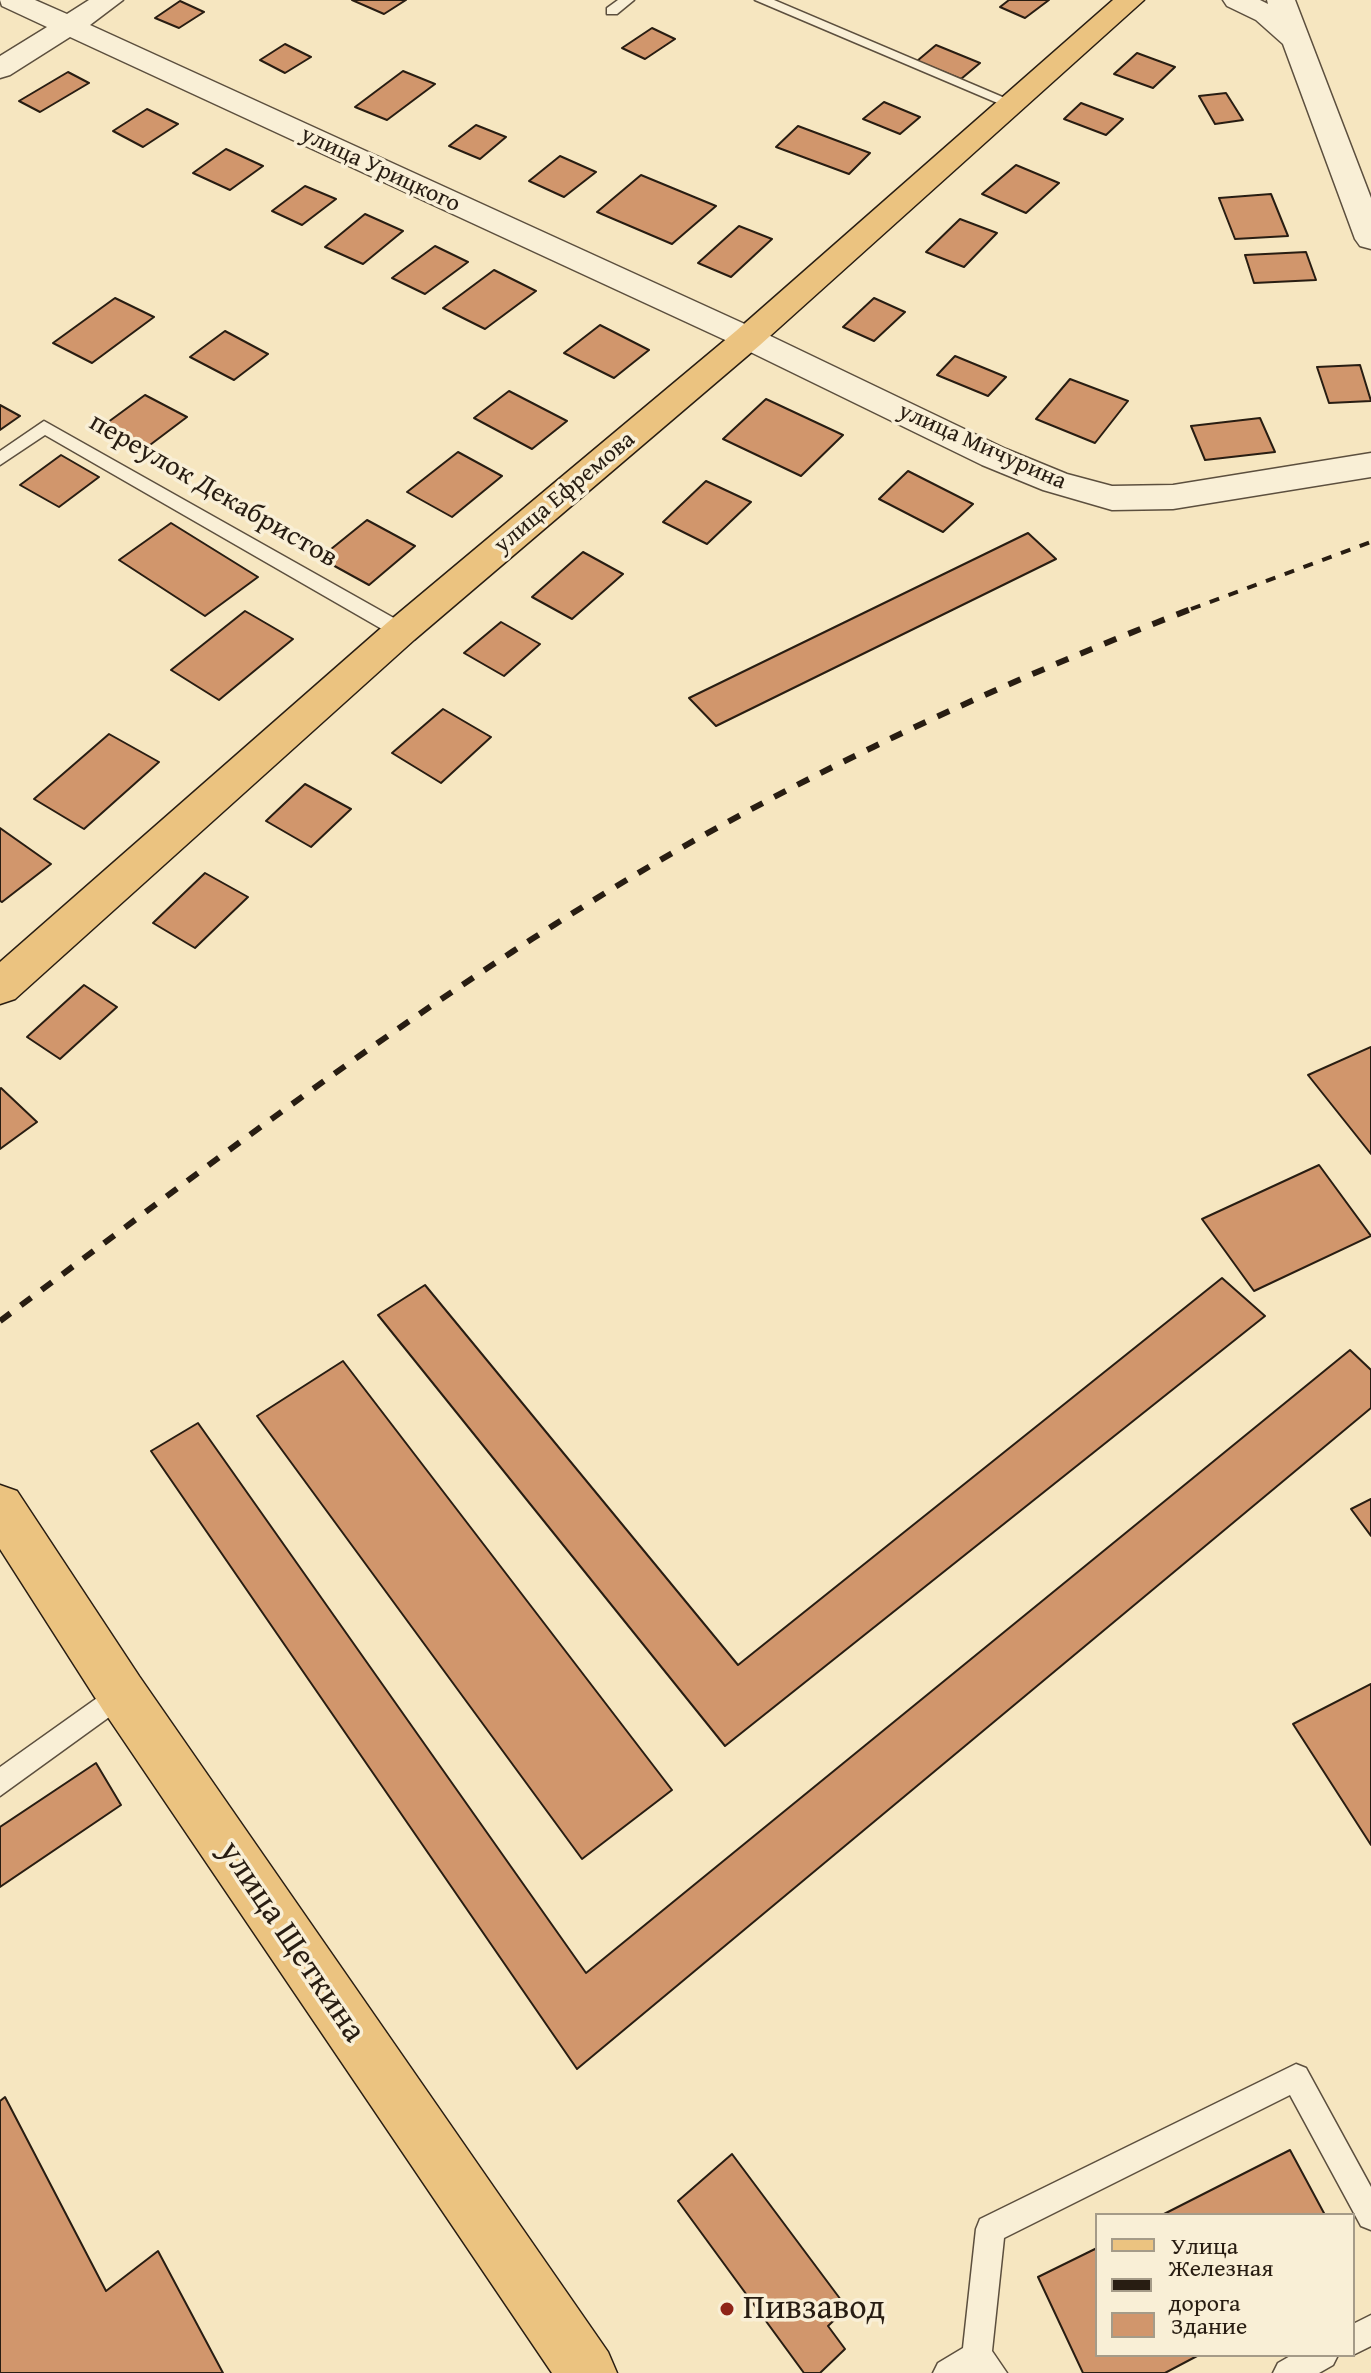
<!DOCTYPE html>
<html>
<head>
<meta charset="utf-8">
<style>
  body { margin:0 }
  #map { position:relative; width:1371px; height:2373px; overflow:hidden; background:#f6e6c0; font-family:"Gentium Book Plus",serif }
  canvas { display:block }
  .legend { position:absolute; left:1095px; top:2213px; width:260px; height:144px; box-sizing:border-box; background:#f9efd6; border:2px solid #a59b88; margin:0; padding:10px 14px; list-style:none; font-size:24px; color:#281d12 }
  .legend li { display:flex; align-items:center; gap:16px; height:40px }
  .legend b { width:40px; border:2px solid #a59b88 }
</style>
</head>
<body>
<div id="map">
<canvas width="1371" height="2373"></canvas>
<ul class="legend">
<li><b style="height:10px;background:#ebc380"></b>Улица</li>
<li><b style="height:10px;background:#281d12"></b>Железная дорога</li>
<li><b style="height:22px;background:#d1966c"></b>Здание</li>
</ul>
</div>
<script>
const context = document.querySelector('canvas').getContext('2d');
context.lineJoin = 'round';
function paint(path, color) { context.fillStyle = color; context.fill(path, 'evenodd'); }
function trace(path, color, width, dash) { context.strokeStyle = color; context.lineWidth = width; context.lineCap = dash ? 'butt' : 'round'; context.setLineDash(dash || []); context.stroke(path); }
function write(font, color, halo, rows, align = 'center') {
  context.font = font + ' "Gentium Book Plus",serif'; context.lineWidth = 7; context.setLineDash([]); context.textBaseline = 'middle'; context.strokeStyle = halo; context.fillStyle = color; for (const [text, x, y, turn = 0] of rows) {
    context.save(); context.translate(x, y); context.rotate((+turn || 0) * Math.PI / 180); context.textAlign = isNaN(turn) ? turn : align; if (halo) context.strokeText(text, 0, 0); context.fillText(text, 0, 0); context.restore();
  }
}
const building = new Path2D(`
  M352,0H406L384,14Z
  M1009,0H1049L1025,18L1000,7Z
  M180,1L204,12L179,28L155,18Z
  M652,28L675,39L645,59L622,48Z
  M285,44L311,57L285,73L260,60Z
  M936,45L980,63L961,79L917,61Z
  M1137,53L1175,67L1153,88L1114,74Z
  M403,71L435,84L387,120L355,107Z
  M68,72L89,83L40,112L19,101Z
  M1226,93L1243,120L1215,124L1199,96Z
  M884,102L920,117L900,134L863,119Z
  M1081,103L1123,119L1106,135L1064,119Z
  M147,109L178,124L143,147L113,131Z
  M476,125L506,137L480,159L449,146Z
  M798,126L870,153L849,174L776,147Z
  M226,149L263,166L230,190L193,173Z
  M560,156L596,172L564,197L529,181Z
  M1016,165L1059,183L1026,213L982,194Z
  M641,175L716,206L672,244L597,212Z
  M305,186L336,199L302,225L272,211Z
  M1271,194L1288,236L1235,239L1219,198Z
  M365,214L403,231L363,264L325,247Z
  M960,219L997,233L964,267L926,252Z
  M739,226L772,239L731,277L698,263Z
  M435,246L468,262L425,294L392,278Z
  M1306,252L1316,280L1254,283L1245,255Z
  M494,270L536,291L485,329L443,308Z
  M115,298L154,317L92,363L53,343Z
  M874,298L905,312L874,341L843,327Z
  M600,325L649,350L614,378L564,353Z
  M225,331L268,354L234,380L190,357Z
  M955,356L1006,377L988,396L937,375Z
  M1360,365L1371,401L1329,403L1317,367Z
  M1070,379L1128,401L1095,443L1036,419Z
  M509,391L567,421L532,449L474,418Z
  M145,395L187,417L142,451L100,428Z
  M766,399L843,435L801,476L723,439Z
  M0,405L20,416L0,430Z
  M1260,418L1275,452L1205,460L1191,426Z
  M458,452L502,476L452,517L407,492Z
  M61,455L99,477L59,507L20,485Z
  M908,471L973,504L943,532L879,499Z
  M706,481L751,502L707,544L663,522Z
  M367,520L415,546L369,585L320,558Z
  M171,523L258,577L205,616L119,560Z
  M1028,533L1056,559L716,726L689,698Z
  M583,552L623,574L572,619L532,597Z
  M245,611L293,639L219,700L171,670Z
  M501,622L540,644L504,676L464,653Z
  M443,709L491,737L441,783L392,753Z
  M109,734L159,762L84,829L34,799Z
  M305,784L351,809L311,847L266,821Z
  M0,828L51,864L2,902L0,901Z
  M205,873L248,897L195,948L153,923Z
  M84,985L117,1007L60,1059L27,1037Z
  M1371,1047V1154L1308,1075Z
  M1,1088L37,1122L0,1149V1089Z
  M1319,1165L1371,1236L1254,1291L1202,1219Z
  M1222,1278L1265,1316L725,1746L378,1315L425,1285L738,1665Z
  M1350,1350L1371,1370V1408L577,2069L151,1451L198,1423L586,1973Z
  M343,1361L672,1790L582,1859L257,1416Z
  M1371,1499V1536L1351,1509Z
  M1371,1684V1845L1293,1724Z
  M96,1763L121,1805L0,1887V1827Z
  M5,2097L106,2291L158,2251L223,2373H0V2101Z
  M1290,2150L1325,2215H1162Z
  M732,2154L847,2308L828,2326L845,2349L820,2373H804L678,2201Z
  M1097,2248V2355H1199L1165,2373H1083L1038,2277Z`);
paint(building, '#d1966c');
trace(building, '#281d12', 2);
const service = new Path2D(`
  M618,0H634L617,14H607V8Z
  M755,0H774L1019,104L1007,107Z
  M44,421L408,626L410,631L401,638L394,636L45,435L0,465V451Z
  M121,1681L130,1684L134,1693L130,1702L0,1796V1767Z
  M1296,2064L1306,2068L1371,2187V2230L1361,2226L1290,2095L1004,2238L992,2351L1007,2373H933L938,2363L963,2348L976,2229L980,2219Z
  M1371,2315V2346L1353,2355V2324Z
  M1292,2355H1338L1333,2365L1319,2373H1273L1278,2363Z`);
const minor = new Path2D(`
  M0,0H35L67,14L89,0H123L90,25L760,331L1006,449L1067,474L1112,486L1173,485L1371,453V477L1173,509L1112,510L1043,490L982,465L736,345L70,37L10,75L0,78V56L47,27L2,6Z
  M1223,0H1260L1268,4L1267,0H1295L1371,198V249L1360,246L1355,239L1283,44L1256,20L1227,6Z`);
const primary = new Path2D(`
  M1113,0H1144L760,345L414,640L15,999L0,1004V962L388,622L736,331Z
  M0,1485L17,1491L139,1676L608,2352L617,2373H552L103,1710L0,1549Z`);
trace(service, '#5c4f3e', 3);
trace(minor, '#5c4f3e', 3);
trace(primary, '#281d12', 3);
paint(service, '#f9efd6');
paint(minor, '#f9efd6');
paint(primary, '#ebc380');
trace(new Path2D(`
  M1191,609L1371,542`), '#281d12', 4, [10, 10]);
trace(new Path2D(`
  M0,1321C221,1156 441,986 681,848C846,754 1019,676 1196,607`), '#281d12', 6, [13, 13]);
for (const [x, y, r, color] of [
  [727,2309,8,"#8f2418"]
]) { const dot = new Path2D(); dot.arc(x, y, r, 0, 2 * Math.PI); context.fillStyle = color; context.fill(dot); trace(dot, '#f9efd6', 3); }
write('24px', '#281d12', '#f9efd6', [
  ["улица Урицкого",380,170,25],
  ["улица Мичурина",982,447,24],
  ["улица Ефремова",565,493,-40]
]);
write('28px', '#281d12', '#f9efd6', [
  ["переулок Декабристов",213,491,30]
]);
write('34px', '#281d12', '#f9efd6', [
  ["улица Щеткина",291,1942,56]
]);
write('34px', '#281d12', '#f9efd6', [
  ["Пивзавод",743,2309]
], 'left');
</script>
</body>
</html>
